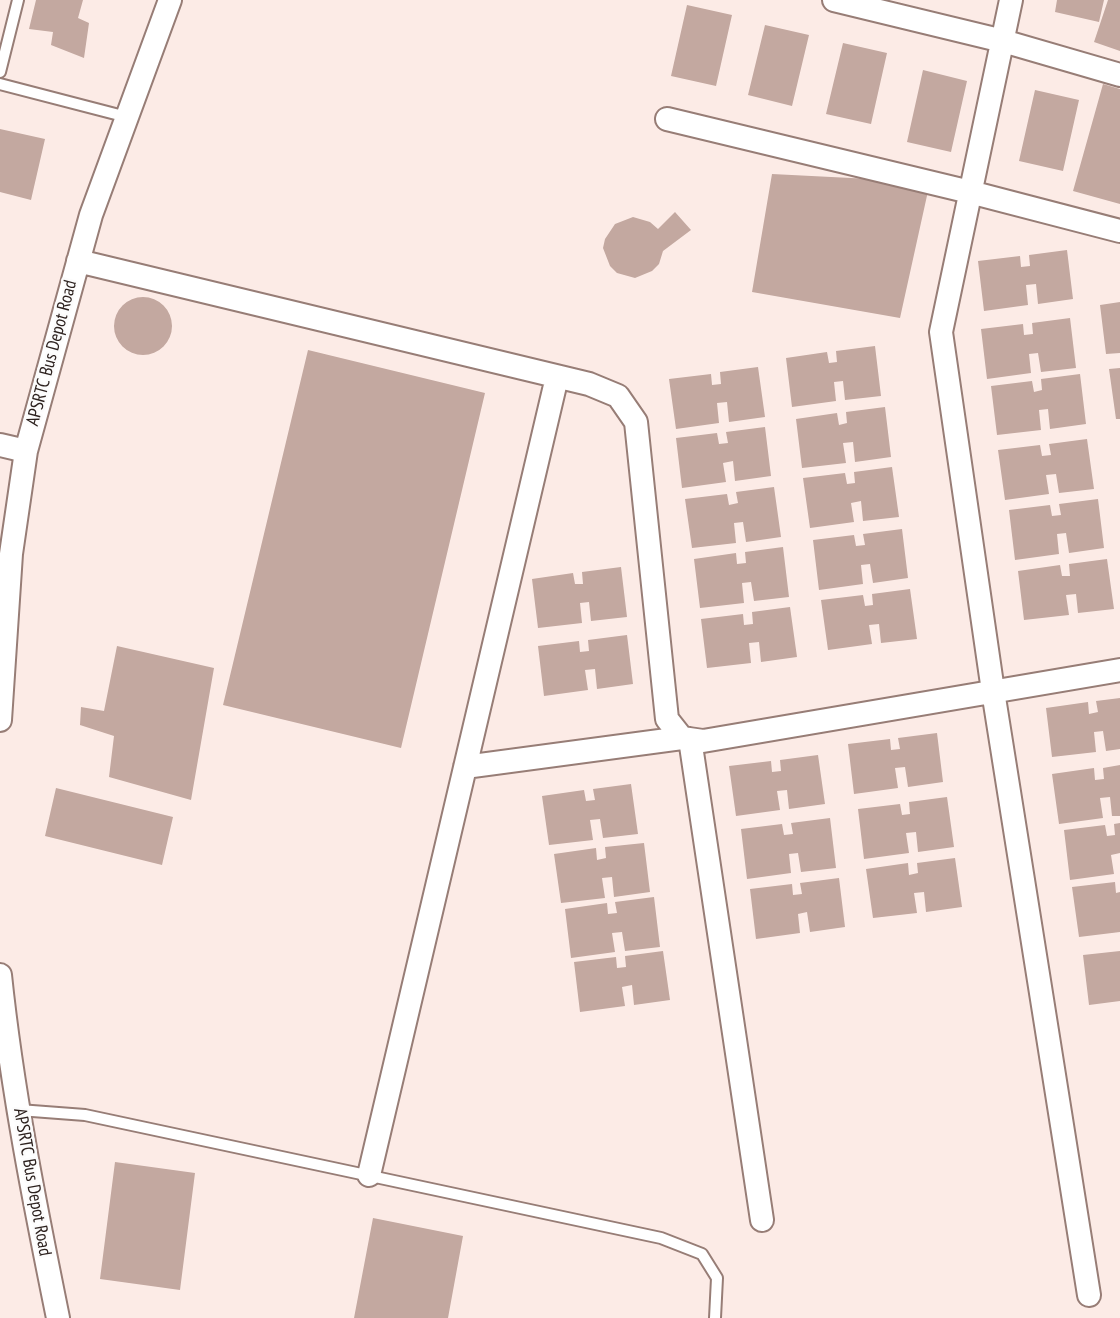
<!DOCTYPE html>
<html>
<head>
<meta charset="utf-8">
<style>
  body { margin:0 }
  canvas { display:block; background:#fcebe6 }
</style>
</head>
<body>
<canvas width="1120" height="1318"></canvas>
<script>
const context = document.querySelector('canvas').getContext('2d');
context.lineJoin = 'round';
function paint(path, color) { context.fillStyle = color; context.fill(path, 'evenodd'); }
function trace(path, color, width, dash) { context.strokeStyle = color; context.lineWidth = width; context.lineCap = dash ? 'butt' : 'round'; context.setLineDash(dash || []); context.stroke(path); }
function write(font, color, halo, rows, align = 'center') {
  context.font = font + ' "PT Sans Narrow",sans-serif'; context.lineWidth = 5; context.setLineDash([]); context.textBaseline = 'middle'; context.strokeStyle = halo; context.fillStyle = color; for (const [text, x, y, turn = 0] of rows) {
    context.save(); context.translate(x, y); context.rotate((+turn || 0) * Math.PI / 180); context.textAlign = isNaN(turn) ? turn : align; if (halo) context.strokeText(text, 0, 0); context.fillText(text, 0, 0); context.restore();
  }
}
paint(new Path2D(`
  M36,0H83L78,18L89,23L84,58L51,45L53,32L29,29Z
  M1057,0H1104L1099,22L1055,12Z
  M1108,0H1120V51L1094,42Z
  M687,5L732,15L716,86L671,76Z
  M765,25L809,35L792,106L748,95Z
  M843,43L887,53L871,124L826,114Z
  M923,70L967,81L951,152L907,142Z
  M1103,84L1120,89V204L1073,191Z
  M1035,90L1079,100L1063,171L1019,161Z
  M0,129L45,139L31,200L0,192Z
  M772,174L930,182L900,318L752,292Z
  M675,212L691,230L663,251L659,264L652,271L635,278L617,273L610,266L603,248L605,239L615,224L633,217L650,222L658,229Z
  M1067,250L1073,299L1038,304L1036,284L1026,285L1028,305L984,311L978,261L1020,256L1021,267L1030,266L1029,255Z
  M114 326a29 29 0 1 1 58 0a29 29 0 1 1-58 0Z
  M1120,302V353L1106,354L1100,305Z
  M1070,318L1076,368L1041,372L1038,353L1029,354L1031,373L987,379L981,329L1023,324L1024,335L1033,334L1032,323Z
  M875,346L881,396L845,400L843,381L834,382L836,401L792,407L786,358L827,352L829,363L837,362L836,351Z
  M308,350L485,393L401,748L223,705Z
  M758,367L765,417L729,422L727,402L717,403L719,423L676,429L669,379L711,374L712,385L721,384L720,372Z
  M1120,368V419H1116L1109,369Z
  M1080,374L1086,424L1050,429L1048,409L1039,410L1041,430L997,435L991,386L1032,381L1034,392L1042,390L1041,379Z
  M885,407L891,457L855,462L853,442L843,443L846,463L802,468L796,419L837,413L839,425L847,423L846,412Z
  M765,427L771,476L735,481L733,461L723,463L726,482L682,488L676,438L717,433L719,444L728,443L726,432Z
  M1087,439L1094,489L1059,493L1056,474L1046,475L1049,494L1005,500L998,450L1040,445L1042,456L1051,455L1049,444Z
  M892,467L899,517L863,521L861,501L851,503L854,522L810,528L803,478L845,473L847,484L855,483L854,472Z
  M774,487L781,537L746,542L743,522L734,523L736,543L692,548L685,499L727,494L729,505L738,503L736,492Z
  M1098,499L1104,548L1069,553L1066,533L1057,534L1059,554L1015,560L1009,510L1050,505L1052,516L1061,515L1059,504Z
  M902,529L908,578L873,583L870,564L861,565L863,584L819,590L813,540L854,535L856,546L865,545L863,534Z
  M783,547L789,597L754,601L751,582L742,583L744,603L700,608L694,559L736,553L737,564L746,563L745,552Z
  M1107,559L1114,609L1078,613L1076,594L1066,595L1069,615L1024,620L1018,571L1060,565L1062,576H1070L1069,564Z
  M621,567L627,617L591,621L589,602L580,603L582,623L538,628L532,579L573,573L575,584H583L582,572Z
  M910,589L917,639L881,643L879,624L869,625L872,644L828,650L821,600L863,595L865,606L873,605L872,594Z
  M790,607L797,657L761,662L759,642L749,643L751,663L707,668L701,619L743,614L744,625L753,624L752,612Z
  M627,635L633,684L597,689L595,669L585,670L588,690L544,696L538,646L579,641L580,652L589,651L588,640Z
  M117,646L214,668L191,800L109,777L114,736L80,725L81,707L104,711Z
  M1120,698V749L1106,751L1103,731L1094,732L1096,752L1052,757L1046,708L1088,702L1089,714L1098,712L1096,701Z
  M937,733L943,782L908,787L905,767L895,768L898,788L854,794L848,744L890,739L891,750L900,749L898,738Z
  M818,755L825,804L789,809L787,790L777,791L780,810L736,816L729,766L771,761L772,772L781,771L780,760Z
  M1120,765V816H1112L1110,797L1100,798L1103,818L1059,824L1052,774L1094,768L1095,780L1104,779L1103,768Z
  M631,784L638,834L603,838L600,819L590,820L593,840L549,845L542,796L584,790L586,801L595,800L593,789Z
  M56,788L173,817L162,865L45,836Z
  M947,797L954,847L918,852L916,832L906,833L909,853L864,859L858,809L900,804L902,815L910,814L909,802Z
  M830,818L836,868L801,872L798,853L789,854L791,873L747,879L741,829L782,824L784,835L793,834L791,823Z
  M1120,823V853L1111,855L1114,874L1070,880L1064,830L1105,825L1107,836L1115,835L1114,824Z
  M644,843L650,892L614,897L612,877L602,878L605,898L561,903L554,854L596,848L597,860L606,858L605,847Z
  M955,858L962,907L926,912L924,892L914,893L917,913L873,918L866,869L908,863L909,875L918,873L917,863Z
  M839,878L845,927L810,932L807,912L798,914L800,933L756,939L750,889L792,884L793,895L802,894L800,883Z
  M1115,882L1116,893L1120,892V932L1079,937L1072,887Z
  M654,897L660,947L625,951L622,932L612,933L615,952L571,958L565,909L607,903L608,914L617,913L615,902Z
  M663,951L670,1000L634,1005L632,985L622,987L625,1006L580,1012L574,962L616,957L617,968L626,967L625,956Z
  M1120,951V1001L1089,1005L1083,955Z
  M115,1162L195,1173L180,1290L100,1279Z
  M373,1218L463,1236L448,1318H354Z`), '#c3a8a0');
const service = new Path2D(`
  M0,72L18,0
  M0,84L127,117
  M19,1110L85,1115L661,1238L702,1254L717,1278L715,1318`);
const minor = new Path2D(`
  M834,0L1003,41L1120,75
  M1011,0L941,332L993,691L1089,1295
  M667,119L970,192L1120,231
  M78,261L589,384L618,396L636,422L667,719L682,738L703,741L1120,670
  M0,445L26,451
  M0,720L11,554L26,451L91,215L170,0
  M690,739L762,1220
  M465,767L682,738
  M0,975C12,1090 35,1205 58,1318
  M369,1175L557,377`);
trace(service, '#977d76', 14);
trace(minor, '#977d76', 26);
trace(service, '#fff', 10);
trace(minor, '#fff', 22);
write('18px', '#2d221f', '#fcfcfc', [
  ["APSRTC Bus Depot Road",52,353,-75],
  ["APSRTC Bus Depot Road",32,1182,80]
]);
</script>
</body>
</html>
